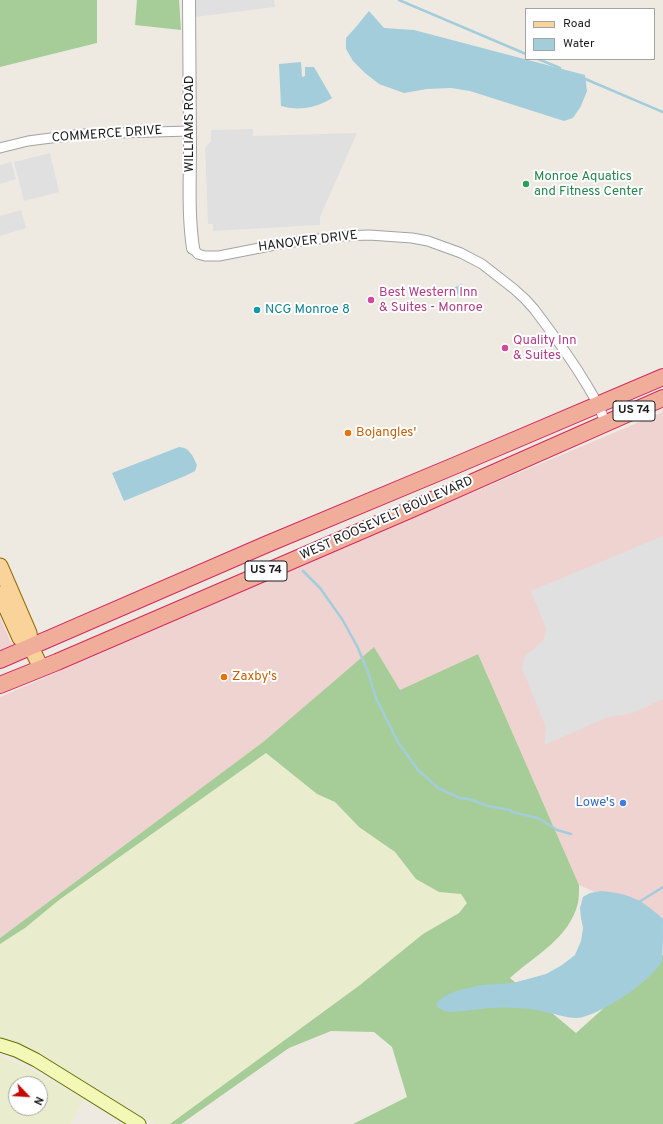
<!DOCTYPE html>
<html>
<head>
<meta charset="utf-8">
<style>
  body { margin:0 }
  #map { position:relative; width:663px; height:1124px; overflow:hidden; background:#eeeae2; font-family:Overpass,sans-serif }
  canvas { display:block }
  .legend { position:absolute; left:525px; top:8px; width:130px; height:52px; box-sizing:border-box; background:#fff; border:1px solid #a4a4a4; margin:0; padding:5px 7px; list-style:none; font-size:12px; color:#1c1c1c }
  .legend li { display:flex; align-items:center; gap:8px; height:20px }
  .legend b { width:20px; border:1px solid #a4a4a4 }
  .north { position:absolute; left:8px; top:1076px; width:40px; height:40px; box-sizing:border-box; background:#fff; border:1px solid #a4a4a4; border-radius:50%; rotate:115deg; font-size:11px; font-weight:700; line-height:16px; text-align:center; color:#1c1c1c }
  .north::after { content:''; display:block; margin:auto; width:14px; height:18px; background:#c60803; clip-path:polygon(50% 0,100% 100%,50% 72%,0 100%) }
</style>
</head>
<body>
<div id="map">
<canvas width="663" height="1124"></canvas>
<ul class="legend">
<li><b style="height:5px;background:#fad39b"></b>Road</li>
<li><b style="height:11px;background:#a3cddb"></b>Water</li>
</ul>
<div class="north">N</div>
</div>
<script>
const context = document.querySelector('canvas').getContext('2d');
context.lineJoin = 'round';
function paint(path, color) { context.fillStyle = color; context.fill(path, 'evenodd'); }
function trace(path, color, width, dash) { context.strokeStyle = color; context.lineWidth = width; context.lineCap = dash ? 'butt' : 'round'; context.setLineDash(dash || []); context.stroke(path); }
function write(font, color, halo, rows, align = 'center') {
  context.font = font + ' Overpass,sans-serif'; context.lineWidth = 4; context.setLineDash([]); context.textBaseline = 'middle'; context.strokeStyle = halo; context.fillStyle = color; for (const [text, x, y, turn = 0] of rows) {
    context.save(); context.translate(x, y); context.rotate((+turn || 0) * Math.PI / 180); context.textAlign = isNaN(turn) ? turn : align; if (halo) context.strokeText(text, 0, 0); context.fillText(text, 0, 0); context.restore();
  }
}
paint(new Path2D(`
  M663,412V923L579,885L478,654L400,690L374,648L263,742L0,938V697L372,535Z
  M0,617L12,645L0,651Z`), '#efd3d1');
paint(new Path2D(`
  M266,753L317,794L335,802L359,827L395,852L416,879L439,892L461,894L467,903L459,913L423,934L360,985L170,1124H155L28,1048L0,1039V944L25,928L59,900Z
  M0,1056L28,1068L84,1099L71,1124H0ZM16,1084H40V1108H16Z`), '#e9edcd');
paint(new Path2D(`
  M0,0H97V43L0,67Z
  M137,0H179L181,30L135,25Z
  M374,647L400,690L478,654L579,885C579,891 579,898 578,903C569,939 535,955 510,978L576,1033L663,955V1124H353L407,1097L392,1047L374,1032L331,1031L289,1048L181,1124H170L360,985L423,934L459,913L467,903L461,894L439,892L416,879L395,852L359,827L335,802L317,794L266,753L59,900L25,928L0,944V938L263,742Z`), '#a6cd97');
paint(new Path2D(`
  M194,0H274L275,7L195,17Z
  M253,129V136L357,133L320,217V225L213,231V224H208L205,148L211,141V130Z
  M50,153L59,192L24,201L14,162Z
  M11,162L16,179L0,184V165Z
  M21,210L26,228L0,236V216Z
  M663,536V699L630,714L608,717L544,745L546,728L522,668L525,656L543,641L546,629L531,591Z`), '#e0e0e0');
paint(new Path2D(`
  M369,11L384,28L414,30L585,75L587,91L581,106L573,118L564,121L470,91L451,88L427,89L404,93L379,84L365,73L353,61L346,49V38L355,28Z
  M301,62L302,77L305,76V67H314L332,98C317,108 298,111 281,106L279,64Z
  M462,284L465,291L452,297L449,290Z
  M179,447C189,447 193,456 197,465L195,471L185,476L124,501L112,473Z
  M601,891C628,893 643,900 663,919C663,926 663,956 662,961C653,980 598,1017 577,1018C565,1018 553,1013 541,1011C532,1009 523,1008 514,1008C493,1006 471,1011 450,1012L444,1011L436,1006L438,1001L445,996L456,991L482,985L513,983L546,974L562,965L575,955L581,941L583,928L581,918L580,908L583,897L590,893Z`), '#a3cddb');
trace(new Path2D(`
  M399,0L526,54
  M538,59L560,68
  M583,78L663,112
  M303,571L320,588L342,619L357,646L368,672L376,698L398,742L418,770L438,788L460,798L469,799L488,806L510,810L512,812L538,818L557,830L571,834
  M639,902L663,887`), '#a3cddb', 2.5);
const minor = new Path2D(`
  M0,148L28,141L82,134L190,131
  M193,248L198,254L205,256H219L285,243L343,236L369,235L412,238L428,241L461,253L482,264L514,289L525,299L534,309C553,334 572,360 588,387C595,399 602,410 605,424`);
const tertiary = new Path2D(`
  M189,0C189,49 190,98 190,147C190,181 188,215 193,248`);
const secondary = new Path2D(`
  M0,1045L16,1050L36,1060L139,1124`);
const primary = new Path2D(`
  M0,566L29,633L31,647L41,668
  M0,594L20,638L30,646`);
const trunk = new Path2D(`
  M0,660L265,545L454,466L663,377
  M0,685L57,662L412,509L663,398`);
trace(minor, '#a3a3a3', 11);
trace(tertiary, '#a3a3a3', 14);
trace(secondary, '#627106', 15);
trace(primary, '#936602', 17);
trace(trunk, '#d5265e', 18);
trace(minor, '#fff', 9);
trace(tertiary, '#fff', 12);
trace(secondary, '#f3f8b6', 13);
trace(primary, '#fad39b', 15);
trace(trunk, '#f0ae9a', 16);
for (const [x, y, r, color] of [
  [526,184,4,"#2e9e5b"],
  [371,300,4,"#d1479c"],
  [257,310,4,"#0f9aa8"],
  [505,348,4,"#d1479c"],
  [348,433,4,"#e8710a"],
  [224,677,4,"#e8710a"],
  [623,803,4,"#3f7fe0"]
]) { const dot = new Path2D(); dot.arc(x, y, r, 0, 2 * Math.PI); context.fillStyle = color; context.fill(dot); trace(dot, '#fff', 1.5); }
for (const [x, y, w] of [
  [634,411,42],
  [266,571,42]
]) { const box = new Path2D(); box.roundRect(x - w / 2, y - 10, w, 20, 3); context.fillStyle = '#fff'; context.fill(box); trace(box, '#1c1c1c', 1); }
write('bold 12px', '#1c1c1c', null, [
  ["US 74",634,411],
  ["US 74",266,571]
]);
write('13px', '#1c1c1c', '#fff', [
  ["WILLIAMS ROAD",190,124,-90],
  ["COMMERCE DRIVE",107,135,-4],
  ["HANOVER DRIVE",308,242,-7],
  ["WEST ROOSEVELT BOULEVARD",387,519,-24]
]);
write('13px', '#27864d', '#fff', [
  ["Monroe Aquatics",534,177],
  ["and Fitness Center",534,192]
], 'left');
write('13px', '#b23c85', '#fff', [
  ["Best Western Inn",379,293],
  ["& Suites - Monroe",379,308],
  ["Quality Inn",513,341],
  ["& Suites",513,356]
], 'left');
write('13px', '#0d838f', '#fff', [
  ["NCG Monroe 8",265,310]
], 'left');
write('13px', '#c56008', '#fff', [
  ["Bojangles'",356,433],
  ["Zaxby's",232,677]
], 'left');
write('13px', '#366cbe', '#fff', [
  ["Lowe's",615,803]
], 'right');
</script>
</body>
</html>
